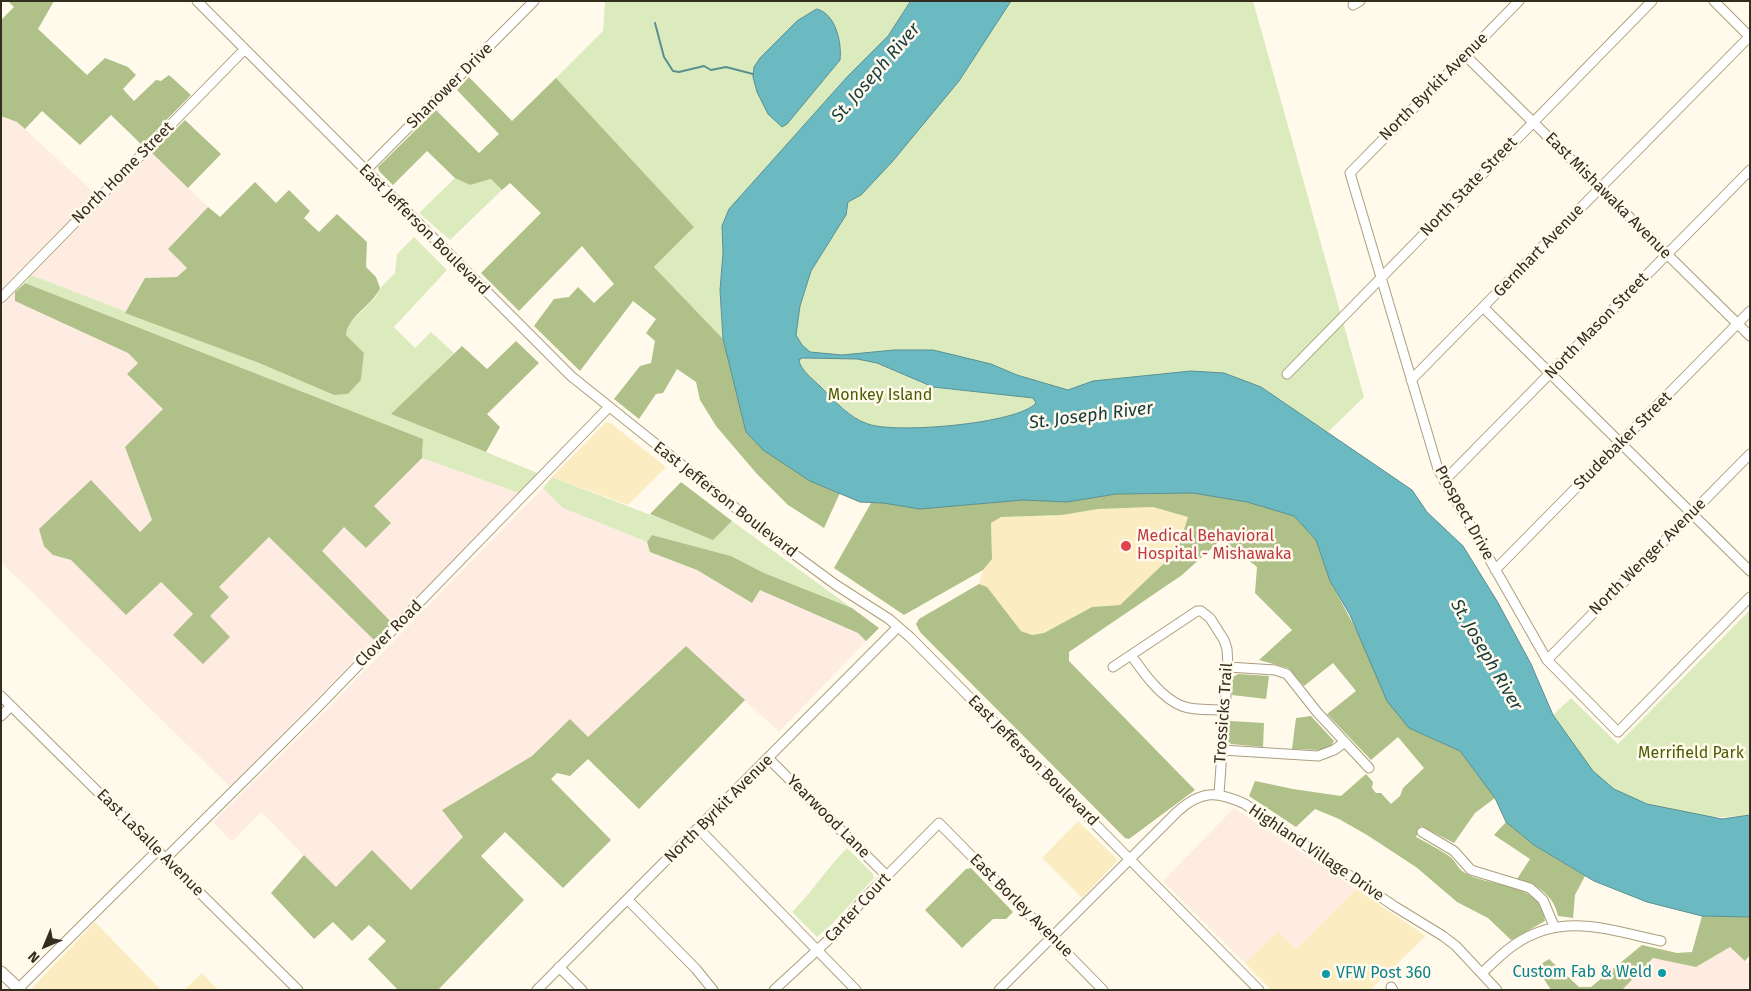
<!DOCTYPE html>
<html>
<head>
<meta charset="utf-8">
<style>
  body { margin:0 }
  #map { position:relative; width:1751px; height:991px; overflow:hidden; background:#fffaec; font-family:"Fira Sans",sans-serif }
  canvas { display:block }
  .frame { position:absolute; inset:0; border:2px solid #322d1f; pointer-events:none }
  .north { position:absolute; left:20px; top:921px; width:50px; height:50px; -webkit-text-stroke:4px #fffaec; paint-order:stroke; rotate:225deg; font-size:14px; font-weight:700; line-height:20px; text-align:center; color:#322d1f }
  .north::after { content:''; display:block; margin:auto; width:18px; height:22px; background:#322d1f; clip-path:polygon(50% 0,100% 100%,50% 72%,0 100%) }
</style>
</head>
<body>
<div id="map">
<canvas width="1751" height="991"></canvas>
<div class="frame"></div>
<div class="north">N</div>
</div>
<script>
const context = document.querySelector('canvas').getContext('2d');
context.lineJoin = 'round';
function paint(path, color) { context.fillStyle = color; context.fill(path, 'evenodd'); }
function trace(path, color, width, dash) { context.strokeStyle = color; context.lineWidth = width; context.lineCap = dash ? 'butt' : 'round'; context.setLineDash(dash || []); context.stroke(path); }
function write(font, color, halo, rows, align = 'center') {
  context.font = font + ' "Fira Sans",sans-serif'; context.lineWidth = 5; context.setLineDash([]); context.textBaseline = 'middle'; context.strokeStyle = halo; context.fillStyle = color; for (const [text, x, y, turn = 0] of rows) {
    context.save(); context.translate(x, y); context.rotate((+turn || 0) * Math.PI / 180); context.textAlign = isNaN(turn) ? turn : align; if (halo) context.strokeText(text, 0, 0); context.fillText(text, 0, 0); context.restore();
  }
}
paint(new Path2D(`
  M606,422L612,424L666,467L628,505L552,477Z
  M1153,507L1188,517L1177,551L1120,605L1092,607L1044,633L1032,635L1021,631L987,588L979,584L983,570L992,559L991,523L1001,517L1062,515L1098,509Z
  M1078,821L1118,860L1082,898L1042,858Z
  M1356,889L1426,936L1370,990H1271L1245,963L1278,931L1296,949Z
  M95,922L161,990H33V987Z
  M202,973L218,990H184Z`), '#fcecc1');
paint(new Path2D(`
  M1,116L17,122L96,194L1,289Z
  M152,153L208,207L168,249L188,268L177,277L145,278L125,313L31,275Z
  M15,292L16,301L128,353L138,363L127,374L164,409L125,447L152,520L140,532L53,555L71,560L126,614L160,582L193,615L210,616L219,587L269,536L374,640L230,787L1,562V306Z
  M422,458L519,493L392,623L321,551L344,527L366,547L373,506Z
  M543,488L563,508L647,542L650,552L697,570L752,603L760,589L858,633L866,641L779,732L686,646L588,737L570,719L532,756L443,810L463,837L411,890L336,888L261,812L232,842L213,822L333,703Z
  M1234,808L1356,889L1296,949L1278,931L1245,963L1163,881Z
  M1730,946L1750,965V990H1622L1653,957L1696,966Z`), '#feece2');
paint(new Path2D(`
  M605,1H911L888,36L847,77L729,209L722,226L723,253L720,290L723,339L654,267L694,227L556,78L603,31Z
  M1011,1H1253L1364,397L1328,432L1260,387L1224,373L1191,371L1093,381L1068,390L1017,375L991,364L894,350L842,355L810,352L802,345L796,336L800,306L811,271L846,215L848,202L959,81Z
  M455,178L470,185L491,179L502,190L450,240L419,213Z
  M414,237L447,270L394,327L415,348L431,332L454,353L392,414L540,474L519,493L422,458L423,439L25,283L31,275L259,363L334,395L348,394L361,380L364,353L346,335V327L376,297L380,288L395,273L397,254Z
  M803,358L857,359L877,363L924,384L947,389L1033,398L1036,403C1018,424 896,434 868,424C849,418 835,400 821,386C814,379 800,370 799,360Z
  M552,477L713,539L732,521L852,608L764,573L731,556L652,535L647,542L563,508L543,488Z
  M1750,610V815C1696,822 1633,810 1593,771C1577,755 1566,734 1553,715L1571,698L1618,744Z
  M847,848L873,874L874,878L831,925L817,937L792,912C812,892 827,868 847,848Z`), '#dcebbe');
paint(new Path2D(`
  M8,1H54L38,29L87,75L105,58L128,67L136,75L123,89L134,101L156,80L161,81L169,75L191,95L142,145L111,115L80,145L42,111L25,129L17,122L1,116V20L14,7Z
  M469,77L512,121L556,78L694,227L654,267L723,339L746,432L763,450L810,481L840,493L824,528L788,505L757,474L716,426L700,400L696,382L677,369L663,393L656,394L639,419L614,399L640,366L651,363L655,341L646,333L656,319L633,301L580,371L534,326L554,299L569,297L578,287L594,303L614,284L582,246L519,311L481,273L541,213L510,183L502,190L491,179L470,185L455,178L427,151L393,185L379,171L378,167L436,110L479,153L499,134L457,90Z
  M185,120L221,154L188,188L152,153Z
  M255,182L276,203L289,190L310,211L304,218L319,232L337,214L367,242L366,267L376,277L380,288C372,306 347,317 346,335L364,353L361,380L348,394L334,395L259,363L125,313L145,278L177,277L187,268L168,249L208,207L220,217Z
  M25,283L423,439L422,458L374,506L391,523L366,548L344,527L322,551L392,623L374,640L269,537L219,587L229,597L210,616L230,637L203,664L173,635L193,614L161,582L126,615L71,560L53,555L44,546L39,529L91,480L140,532L152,520L125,447L163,409L127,374L138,363L128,353L15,301V292Z
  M516,341L539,363L487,414L500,427L486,452L391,414L462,346L487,369Z
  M681,482L732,521L713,540L650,514Z
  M1193,493L1247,502L1294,516L1316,540L1330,581L1409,728L1460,751L1495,798L1475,813L1454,843L1421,826L1416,837C1427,843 1439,849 1449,856C1455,860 1458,869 1465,873C1490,888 1542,881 1545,921L1511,940L1488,918L1457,902L1416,867L1367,835L1339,819L1315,809L1296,827L1249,796L1255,781L1293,789L1341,796L1366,774L1373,782L1372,788L1376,793H1381L1391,804L1400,796L1403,788L1424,768L1398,737L1371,760L1327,714L1356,691L1333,663L1304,686L1288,668L1259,660L1292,630L1255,593L1257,567L1222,539L1182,575L1069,652V661L1195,790L1129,839L1125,838L920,632L916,624L919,619L979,584L987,587L1021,631L1032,635L1044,633L1092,607L1120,605L1177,551L1188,517L1153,507L1098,509L1062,515L1001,517L991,523L992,559L983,570L904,615L834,568L871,503H883L920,509L1023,500L1067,502L1116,494Z
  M652,535L731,556L764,573L852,608L879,628L866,641L858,633L760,590L752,603L697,570L650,552L647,542Z
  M686,646L745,700L639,809L588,759L570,776L557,773L551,779L611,840L563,888L505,832L481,856L524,900L438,990H398L368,959L386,941L369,925L352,941L333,922L314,939L271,893L304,855L336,887L372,850L411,890L463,837L442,810L532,756L570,719L588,737Z
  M1238,674L1269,676L1266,699L1232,695L1233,677Z
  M1311,716L1334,741L1331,746L1320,750L1292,749L1296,718Z
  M1230,721L1264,723L1263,747L1231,744L1228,741Z
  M1506,822L1534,845L1585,876L1575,895L1573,918L1558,916C1554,895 1536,884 1517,879L1530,859L1494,835Z
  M971,868L1013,912L1006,919H993L962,948L925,910L966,869Z
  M1702,916L1750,917V955L1745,961L1730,947L1696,967L1653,958L1622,990H1551L1536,967L1549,959L1579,987H1591L1642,945L1677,953L1692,952Z`), '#afc089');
const water = new Path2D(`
  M911,1H1011L959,81L892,162L861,195L848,202L846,215L811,271L800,306L796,335L802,345L810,352L842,355L894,350H933L991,364L1017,375L1068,390L1093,381L1191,371L1224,373L1261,387L1412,490L1427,512L1463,546L1497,601L1531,664L1553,715L1593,771L1614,789L1647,804L1722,819L1750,815V917L1702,916L1647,902L1594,881L1534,845L1506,822L1495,798L1460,751L1409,728L1387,701L1350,615L1330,581L1316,540L1294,516L1247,502L1193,493L1116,494L1067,502L1023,500L920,509L883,503L860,502L810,481L763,450L746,432L723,339L720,290L723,253L722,226L729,209L847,77L888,36ZM803,358L857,359L877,363L933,387L1033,398L1036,403C1018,424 895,434 868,424C849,418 834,400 820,386C814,380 800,370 799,360Z
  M817,9C836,14 842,43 840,60L787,124L782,127L768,114L757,92L753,77L754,67L760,58L797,21Z`);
paint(water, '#6bb9c1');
trace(water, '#5a8f90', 1);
trace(new Path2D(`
  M655,23L664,57L673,71L679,72L704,66L711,70L726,67L753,74`), '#5a8f90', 2);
const minor = new Path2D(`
  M197,1L571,376L783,546L836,585L889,619L911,638L1259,990
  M1519,1L1350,173L1438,469L1547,660L1618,732L1750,597
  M1714,1L1750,37
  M1353,5L1360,1
  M1465,55L1750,336
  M365,171L534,1
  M1,298L244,50
  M1483,307L1750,571
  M1287,374L1652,1
  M1411,380L1750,36
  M1444,481L1750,170
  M1495,570L1750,311
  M1131,655C1143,672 1161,698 1182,706C1195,711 1211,709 1225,710
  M1547,660L1750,454
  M1113,667L1197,611H1201L1210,618L1224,640L1227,649L1228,667L1219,794
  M1228,667L1275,670L1287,674L1317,712L1369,768
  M1,696L298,990
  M1,716L11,706
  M1222,750L1318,756L1334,750L1345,742
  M769,759L887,876
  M699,829L856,990
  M1422,832L1454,851L1471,870L1530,888L1543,900L1554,926
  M166,858L312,713L609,407
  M628,900L696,969L713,990
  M559,967L582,990
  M1482,973C1492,964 1502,953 1514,945C1562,911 1609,930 1661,941
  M1391,987L1393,990
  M18,989L158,850
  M537,990L898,627
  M774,990L839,930L862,901L939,823L1103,990
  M999,990L1177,812C1201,790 1217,791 1245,804L1394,906L1443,936L1456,946L1497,990`);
const major = new Path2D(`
  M1,972L20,990`);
trace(minor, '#ab9e7c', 11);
trace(major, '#ab9e7c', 13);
trace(minor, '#fff', 9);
trace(major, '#fff', 11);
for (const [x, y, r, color] of [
  [1126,546,6,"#e0444e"],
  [1662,973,5,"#0f9aa8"],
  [1326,974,5,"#0f9aa8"]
]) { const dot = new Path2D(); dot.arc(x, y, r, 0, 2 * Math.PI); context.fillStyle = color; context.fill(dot); trace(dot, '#fffaec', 2); }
write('16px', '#322d1f', '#fffaec', [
  ["Shanower Drive",450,86,-45],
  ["North Byrkit Avenue",1434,87,-45],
  ["North Home Street",123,173,-45],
  ["North State Street",1469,187,-46],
  ["East Mishawaka Avenue",1608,196,45],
  ["East Jefferson Boulevard",424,230,45],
  ["Gernhart Avenue",1539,251,-46],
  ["North Mason Street",1597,326,-46],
  ["Studebaker Street",1623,441,-45],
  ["East Jefferson Boulevard",725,500,38],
  ["Prospect Drive",1464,513,61],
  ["North Wenger Avenue",1648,557,-45],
  ["Clover Road",389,634,-45],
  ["Trossicks Trail",1224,713,-86],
  ["East Jefferson Boulevard",1033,761,45],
  ["North Byrkit Avenue",719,809,-45],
  ["Yearwood Lane",828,817,45],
  ["East LaSalle Avenue",150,843,45],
  ["Highland Village Drive",1316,853,34],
  ["East Borley Avenue",1021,906,45],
  ["Carter Court",858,908,-47]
]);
write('16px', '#4b5e03', '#fffaec', [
  ["Monkey Island",880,396],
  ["Merrifield Park",1691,754]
]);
write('16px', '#be3a42', '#fffaec', [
  ["Medical Behavioral",1137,537],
  ["Hospital - Mishawaka",1137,555]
], 'left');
write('16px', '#0d838f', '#fffaec', [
  ["Custom Fab & Weld",1652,973],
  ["VFW Post 360",1336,974,"left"]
], 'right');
write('italic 18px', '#163c40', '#fffaec', [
  ["St. Joseph River",876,73,-49],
  ["St. Joseph River",1091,416,-7],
  ["St. Joseph River",1486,655,60]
]);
</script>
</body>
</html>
